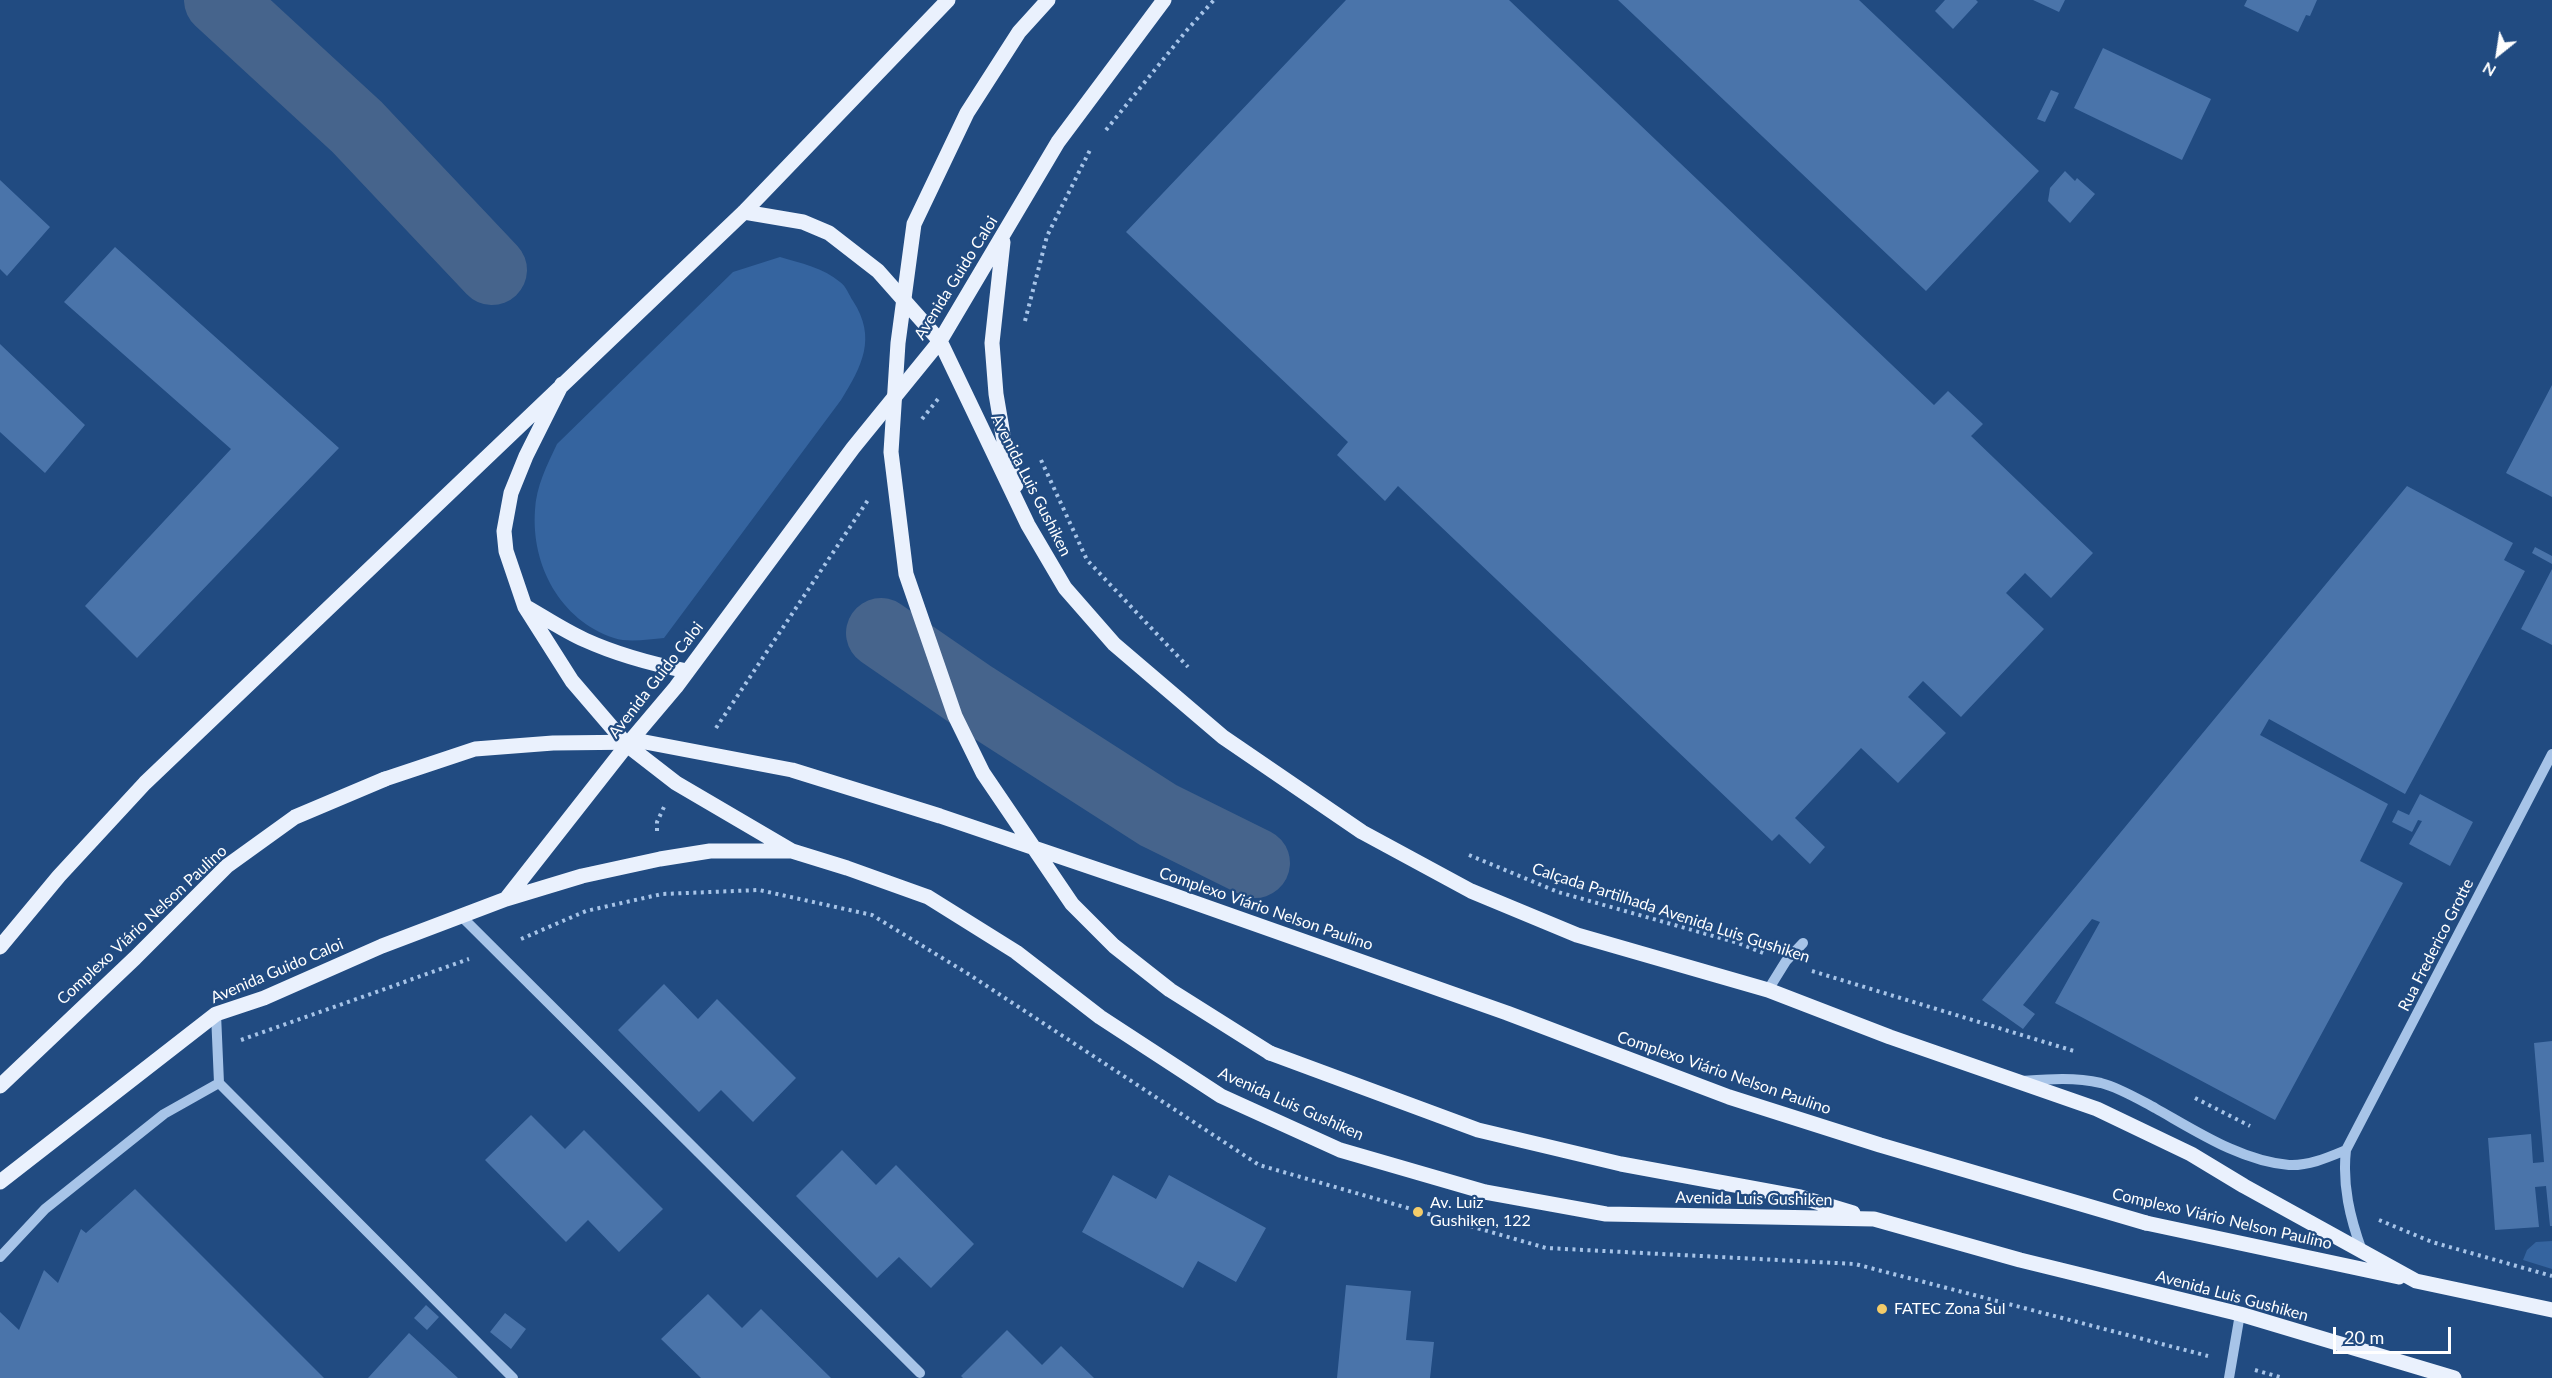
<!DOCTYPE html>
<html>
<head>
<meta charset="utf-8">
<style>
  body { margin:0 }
  #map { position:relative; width:2552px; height:1378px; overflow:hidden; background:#214b81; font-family:Lato,sans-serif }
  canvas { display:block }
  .north { position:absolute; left:2468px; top:24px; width:60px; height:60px; -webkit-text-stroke:4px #214b81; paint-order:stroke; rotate:210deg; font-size:16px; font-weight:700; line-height:24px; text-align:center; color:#fff }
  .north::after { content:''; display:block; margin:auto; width:21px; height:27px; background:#fff; clip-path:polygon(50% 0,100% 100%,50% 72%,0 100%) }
  .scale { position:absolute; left:2333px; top:1327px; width:118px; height:27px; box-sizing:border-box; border:3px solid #fff; border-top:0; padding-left:8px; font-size:18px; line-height:21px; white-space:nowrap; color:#fff; -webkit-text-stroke:4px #214b81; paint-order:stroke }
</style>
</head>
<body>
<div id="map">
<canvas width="2552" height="1378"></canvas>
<div class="north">N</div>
<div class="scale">20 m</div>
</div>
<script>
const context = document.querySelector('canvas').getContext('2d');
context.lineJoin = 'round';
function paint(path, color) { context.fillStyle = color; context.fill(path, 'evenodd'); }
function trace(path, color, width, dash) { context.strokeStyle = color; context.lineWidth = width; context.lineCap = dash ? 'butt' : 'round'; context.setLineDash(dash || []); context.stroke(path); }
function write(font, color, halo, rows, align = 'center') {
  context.font = font + ' Lato,sans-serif'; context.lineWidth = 4.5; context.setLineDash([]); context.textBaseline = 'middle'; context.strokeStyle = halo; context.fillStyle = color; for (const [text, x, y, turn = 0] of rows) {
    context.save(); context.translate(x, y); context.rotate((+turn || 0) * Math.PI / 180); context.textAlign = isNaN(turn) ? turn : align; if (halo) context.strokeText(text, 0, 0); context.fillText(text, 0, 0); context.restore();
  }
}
paint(new Path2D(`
  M780,257C800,263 824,268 840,282C846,286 849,295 853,301C877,338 862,366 841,400L664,638C649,639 629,643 614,638C560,620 531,565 535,510C536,487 547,465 557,444L733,272Z
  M2552,1241V1269L2523,1260L2527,1250L2536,1242Z`), '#35649f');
trace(new Path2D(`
  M219,0L357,127L492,270
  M881,633L974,697L1158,815L1255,863`), '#46648c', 70);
paint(new Path2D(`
  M1346,0H1509L1934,405L1948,391L1983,424L1971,436L2093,553L2051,598L2025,573L2006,593L2044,629L1961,717L1923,681L1908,697L1946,733L1898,783L1861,748L1795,818L1825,847L1810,864L1779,834L1772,841L1398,486L1385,501L1337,455L1348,442L1126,232Z
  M1618,0H1859L2039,171L1926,291Z
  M1945,0H1976L1978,2L1953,29L1935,11Z
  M2033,0H2065L2059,12Z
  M2247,0H2317L2310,16L2306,15L2298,32L2244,6Z
  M2103,48L2211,99L2182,160L2074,108Z
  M2051,90L2059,93L2045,122L2037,119Z
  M2065,171L2075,181L2077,178L2095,194L2070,223L2048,201L2050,188Z
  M0,180L50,227L7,276L0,269Z
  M115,247L339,448L137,658L85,606L231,449L64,302Z
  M0,344L85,425L45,473L0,432Z
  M2552,385V497L2506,473Z
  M2407,486L2513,543L2504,560L2525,571L2405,794L2269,719L2260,735L2388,804L2360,861L2403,883L2275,1120L2055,1003L2100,922L2092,919L2023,1005L2035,1014L2023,1029L1982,1000Z
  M2535,547L2552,556V564L2532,553Z
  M2552,569V645L2521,629Z
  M2420,794L2473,822L2450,866L2409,844L2422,821L2418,820L2412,832L2392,822L2398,810L2409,815Z
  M664,984L698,1019L717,999L796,1078L753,1122L721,1090L699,1112L618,1030Z
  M2552,1041V1226H2550L2546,1186L2535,1187L2539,1227L2495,1230L2488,1138L2531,1134L2533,1163L2544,1162L2534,1043Z
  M531,1115L565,1149L584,1130L663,1209L619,1252L588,1220L566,1242L485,1160Z
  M842,1150L876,1185L896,1165L974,1244L931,1288L899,1257L877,1278L796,1196Z
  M1113,1175L1156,1199L1169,1175L1266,1228L1236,1282L1198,1261L1183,1288L1082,1232Z
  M135,1189L324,1378H0V1312L19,1330L44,1270L58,1283L81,1229L86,1233Z
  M1346,1285L1411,1291L1406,1340L1434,1342L1430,1378H1337Z
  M708,1294L742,1328L761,1309L831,1378H701L661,1339Z
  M426,1305L439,1317L427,1330L414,1318Z
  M505,1313L526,1329L511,1349L490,1332Z
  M1007,1330L1042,1365L1061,1346L1094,1378H963L961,1376Z
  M409,1333L458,1378H368Z`), '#4a74aa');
trace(new Path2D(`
  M1106,130L1187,30L1214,0
  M1025,321L1047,236L1090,150
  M922,419L938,399
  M1041,460L1087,560L1188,667
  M716,728L868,500
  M657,831V822L664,807
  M1469,855L1558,892L1738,943L1763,953
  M521,939L586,911L662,894L759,890L872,915L970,975L1259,1165L1546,1248L1855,1264L2208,1356
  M1812,971L2074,1051
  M241,1040L469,959
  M2195,1098L2250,1126
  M2379,1220L2432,1242L2552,1276
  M2255,1370L2283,1378`), '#a7c4e8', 4, [3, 4.5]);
trace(new Path2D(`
  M461,916L920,1373
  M1768,990L1786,961L1803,943
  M216,1014L219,1083
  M2023,1081C2050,1079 2074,1077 2101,1083C2120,1088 2138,1099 2155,1108C2196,1131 2241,1161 2289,1165C2309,1166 2329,1157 2346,1150
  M2362,1251C2350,1218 2342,1185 2346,1150L2552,754
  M0,1257L45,1209L164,1114L219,1083L513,1378
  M2229,1378L2240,1314`), '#a7c4e8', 10);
trace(new Path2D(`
  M744,212L803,222L829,233L878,271L940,341L1028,525L1065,588L1114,644L1223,737L1362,832L1471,891L1577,935L1768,990L1890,1037L2097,1109L2191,1154L2244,1186L2416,1281L2552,1310
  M1003,242L992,343L996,394L1004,441L1016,485
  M562,384L526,456L511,493L504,531L506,551L525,607L572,681L627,745L676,783L792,851L847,868L928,897L1016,952L1100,1017L1221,1096L1340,1150L1485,1192L1606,1214L1874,1219L2020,1260L2240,1314L2454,1378
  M528,608C547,619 565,631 585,640C618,655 652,664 687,671
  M506,899L627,745L676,687L853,448L940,341L1058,142L1164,0
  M0,947L59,876L145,783L744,212L948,0
  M1270,1053L1478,1130L1621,1164L1800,1197L1853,1213
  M0,1086L135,958L227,866L295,817L385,779
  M0,1182L216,1014L264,998L382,946L506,899L582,876L660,859L710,851H790
  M2146,1223L2399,1277`), '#eaf1fd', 15);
trace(new Path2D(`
  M1048,0L1019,32L967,113L914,224L898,343L891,452L906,574L955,716L983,773L1072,904L1114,946L1170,990L1270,1053
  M385,779L475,749L553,743L645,742L792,770L940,816L1170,894L1507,1013L1729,1097L1880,1145L2146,1223`), '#eaf1fd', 15);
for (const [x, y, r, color] of [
  [1418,1212,6,"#f4cc69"],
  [1882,1309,6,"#f4cc69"]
]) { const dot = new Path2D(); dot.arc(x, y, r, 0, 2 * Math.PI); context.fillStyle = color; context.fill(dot); trace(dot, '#214b81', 2); }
write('16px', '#fff', '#214b81', [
  ["Avenida Guido Caloi",956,278,-58],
  ["Avenida Luis Gushiken",1031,485,63],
  ["Avenida Guido Caloi",656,680,-52],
  ["Complexo Viário Nelson Paulino",1266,909,19],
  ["Calçada Partilhada Avenida Luis Gushiken",1671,913,18],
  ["Complexo Viário Nelson Paulino",142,925,-43],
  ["Rua Frederico Grotte",2436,945,-63],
  ["Avenida Guido Caloi",277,971,-23],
  ["Complexo Viário Nelson Paulino",1724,1073,19],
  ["Avenida Luis Gushiken",1291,1104,24],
  ["Avenida Luis Gushiken",1754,1199,1],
  ["Complexo Viário Nelson Paulino",2222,1219,13],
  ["Avenida Luis Gushiken",2232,1296,15]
]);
write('16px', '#fff', '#214b81', [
  ["Av. Luiz",1430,1203],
  ["Gushiken, 122",1430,1221],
  ["FATEC Zona Sul",1894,1309]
], 'left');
</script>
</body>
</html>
